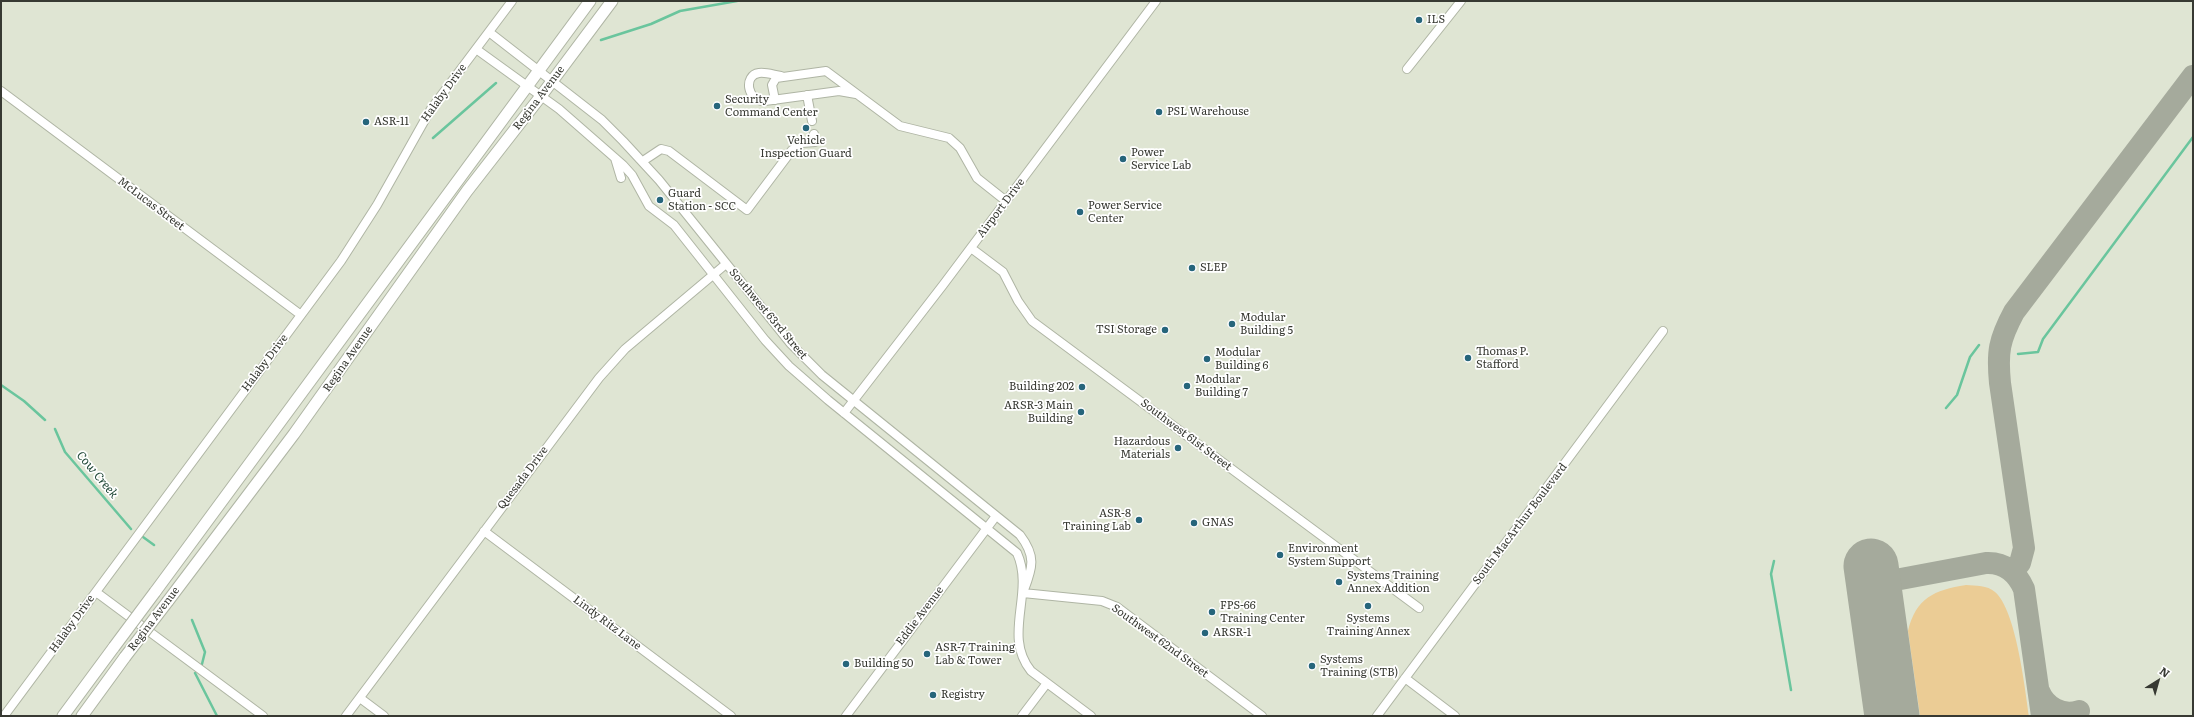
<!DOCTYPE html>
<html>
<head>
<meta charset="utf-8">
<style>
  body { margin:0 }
  #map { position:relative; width:2194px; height:717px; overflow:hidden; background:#dfe5d3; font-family:Literata,serif }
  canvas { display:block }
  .frame { position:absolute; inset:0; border:2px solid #373932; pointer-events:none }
  .north { position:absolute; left:2138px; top:661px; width:40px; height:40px; -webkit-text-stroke:3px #fff; paint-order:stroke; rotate:37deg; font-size:11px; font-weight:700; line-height:16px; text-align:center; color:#373932 }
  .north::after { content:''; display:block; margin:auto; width:14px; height:18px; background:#373932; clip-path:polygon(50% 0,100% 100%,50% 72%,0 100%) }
</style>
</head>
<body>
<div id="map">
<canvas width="2194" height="717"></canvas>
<div class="frame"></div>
<div class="north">N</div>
</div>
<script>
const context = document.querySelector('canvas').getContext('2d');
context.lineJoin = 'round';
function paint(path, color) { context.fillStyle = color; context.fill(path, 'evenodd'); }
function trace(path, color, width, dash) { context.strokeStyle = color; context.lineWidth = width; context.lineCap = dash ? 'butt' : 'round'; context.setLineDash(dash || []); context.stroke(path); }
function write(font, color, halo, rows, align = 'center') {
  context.font = font + ' Literata,serif'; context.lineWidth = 3.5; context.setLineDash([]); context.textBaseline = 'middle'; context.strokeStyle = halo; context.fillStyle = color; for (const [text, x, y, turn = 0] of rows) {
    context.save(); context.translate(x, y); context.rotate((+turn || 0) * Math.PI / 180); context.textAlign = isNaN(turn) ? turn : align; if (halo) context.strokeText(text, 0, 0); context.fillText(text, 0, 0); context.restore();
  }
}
paint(new Path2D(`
  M1966,585C1976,586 1987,585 1995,592C2016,610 2025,688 2029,716H1920L1908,631C1916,598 1934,590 1966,585Z`), '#ebcc95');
trace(new Path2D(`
  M601,40L651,24L680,11L737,1
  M433,138L496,83
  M2018,354L2038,352L2043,339L2193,137
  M1,385L24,401L45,420
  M1946,408L1957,395L1970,357L1979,345
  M55,429L65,452L131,529
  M143,537L154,545
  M1774,561L1771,574L1791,690
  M192,620L205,652L202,664
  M195,673L217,716`), '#6ac59d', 2.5);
trace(new Path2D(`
  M2013,571L2020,563L2024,548L2000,383C1997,352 1999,340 2014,312L2193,76
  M1874,584L1986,563C2005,562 2017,573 2024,589L2042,716
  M2039,691C2045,706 2062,717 2079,711`), '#a5aa9c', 22);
trace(new Path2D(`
  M1871,566L1892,716`), '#a5aa9c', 55);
const minor = new Path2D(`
  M489,32L602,120L623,141L659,180L791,344L822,375L1020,535C1036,556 1033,567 1024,590
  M476,49L559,109L623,165L632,175L649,206L674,225L765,340L789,366L828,400L1017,553C1035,593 1002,635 1031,671L1091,716
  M1407,69L1461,1
  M781,76C774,75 766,72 759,73C743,75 747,102 765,101L839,91L856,94
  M1,91L301,315
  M807,95L812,121
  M775,100L772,85L776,78L826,71L900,126L949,138L960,148L977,178L1006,201
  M615,158L621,178
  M643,161L661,149L669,151L747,210L792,150L802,143L815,142L814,134
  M971,248L1003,272L1018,301L1032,321L1419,608
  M844,413L943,285L1156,1
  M484,531L731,716
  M96,592L263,716
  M1023,593L1102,601L1117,607L1262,716
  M1405,678L1455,716
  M360,698L384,716
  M4,716L341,261L377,205L431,109L512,1
  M346,716L599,378L625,349L726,264
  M846,716L996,516
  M1022,716L1047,683
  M1377,716L1663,331`);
const secondary = new Path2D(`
  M155,592L590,1
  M168,601L294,434L467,191L541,96L612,1
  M63,716L114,647
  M82,716L125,657`);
trace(minor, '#afb5a4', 10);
trace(secondary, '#afb5a4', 13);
trace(minor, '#fff', 8);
trace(secondary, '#fff', 11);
const secondaryBridge = new Path2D(`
  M114,647L155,592
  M125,657L168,601`);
trace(secondaryBridge, '#afb5a4', 13, []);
trace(secondaryBridge, '#fff', 11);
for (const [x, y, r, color] of [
  [1419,20,4,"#26657b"],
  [717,106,4,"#26657b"],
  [1159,112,4,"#26657b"],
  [366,122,4,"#26657b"],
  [806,128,4,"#26657b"],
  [1123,159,4,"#26657b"],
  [660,200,4,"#26657b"],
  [1080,212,4,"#26657b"],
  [1192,268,4,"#26657b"],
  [1232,324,4,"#26657b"],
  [1165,330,4,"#26657b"],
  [1468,358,4,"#26657b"],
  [1207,359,4,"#26657b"],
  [1187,386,4,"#26657b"],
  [1082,387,4,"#26657b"],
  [1081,412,4,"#26657b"],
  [1178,448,4,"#26657b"],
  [1139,520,4,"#26657b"],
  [1194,523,4,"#26657b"],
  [1280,555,4,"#26657b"],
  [1339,582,4,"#26657b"],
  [1368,606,4,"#26657b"],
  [1212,612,4,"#26657b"],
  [1205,633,4,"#26657b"],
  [927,654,4,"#26657b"],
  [846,664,4,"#26657b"],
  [1312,666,4,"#26657b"],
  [933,695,4,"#26657b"]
]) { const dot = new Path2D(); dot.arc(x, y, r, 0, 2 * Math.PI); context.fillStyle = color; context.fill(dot); trace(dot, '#fff', 1.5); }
write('11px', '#373932', '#fff', [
  ["ILS",1427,20],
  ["Security",725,100],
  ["Command Center",725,113],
  ["PSL Warehouse",1167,112],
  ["ASR-11",374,122],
  ["Vehicle",806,141,"center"],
  ["Inspection Guard",806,154,"center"],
  ["Power",1131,153],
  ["Service Lab",1131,166],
  ["Guard",668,194],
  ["Station - SCC",668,207],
  ["Power Service",1088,206],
  ["Center",1088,219],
  ["SLEP",1200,268],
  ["Modular",1240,318],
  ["Building 5",1240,331],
  ["TSI Storage",1157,330,"right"],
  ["Thomas P.",1476,352],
  ["Stafford",1476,365],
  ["Modular",1215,353],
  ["Building 6",1215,366],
  ["Modular",1195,380],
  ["Building 7",1195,393],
  ["Building 202",1074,387,"right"],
  ["ARSR-3 Main",1073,406,"right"],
  ["Building",1073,419,"right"],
  ["Hazardous",1170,442,"right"],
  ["Materials",1170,455,"right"],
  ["ASR-8",1131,514,"right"],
  ["Training Lab",1131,527,"right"],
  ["GNAS",1202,523],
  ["Environment",1288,549],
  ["System Support",1288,562],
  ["Systems Training",1347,576],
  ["Annex Addition",1347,589],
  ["FPS-66",1220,606],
  ["Training Center",1220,619],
  ["Systems",1368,619,"center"],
  ["Training Annex",1368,632,"center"],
  ["ARSR-1",1213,633],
  ["ASR-7 Training",935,648],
  ["Lab & Tower",935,661],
  ["Systems",1320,660],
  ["Training (STB)",1320,673],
  ["Building 50",854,664],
  ["Registry",941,695]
], 'left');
write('11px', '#373932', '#fff', [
  ["Halaby Drive",444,93,-54],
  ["Regina Avenue",539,98,-53],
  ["McLucas Street",151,204,37],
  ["Airport Drive",1001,208,-53],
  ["Southwest 63rd Street",768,314,50],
  ["Regina Avenue",348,359,-55],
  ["Halaby Drive",265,363,-53],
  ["Southwest 61st Street",1186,435,37],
  ["Quesada Drive",523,478,-53],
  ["South MacArthur Boulevard",1520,524,-53],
  ["Eddie Avenue",920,616,-53],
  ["Regina Avenue",154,619,-53],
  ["Lindy Ritz Lane",607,623,37],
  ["Halaby Drive",72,624,-54],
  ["Southwest 62nd Street",1160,641,36]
]);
write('italic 12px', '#214938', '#fff', [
  ["Cow Creek",97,475,50]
]);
</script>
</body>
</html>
